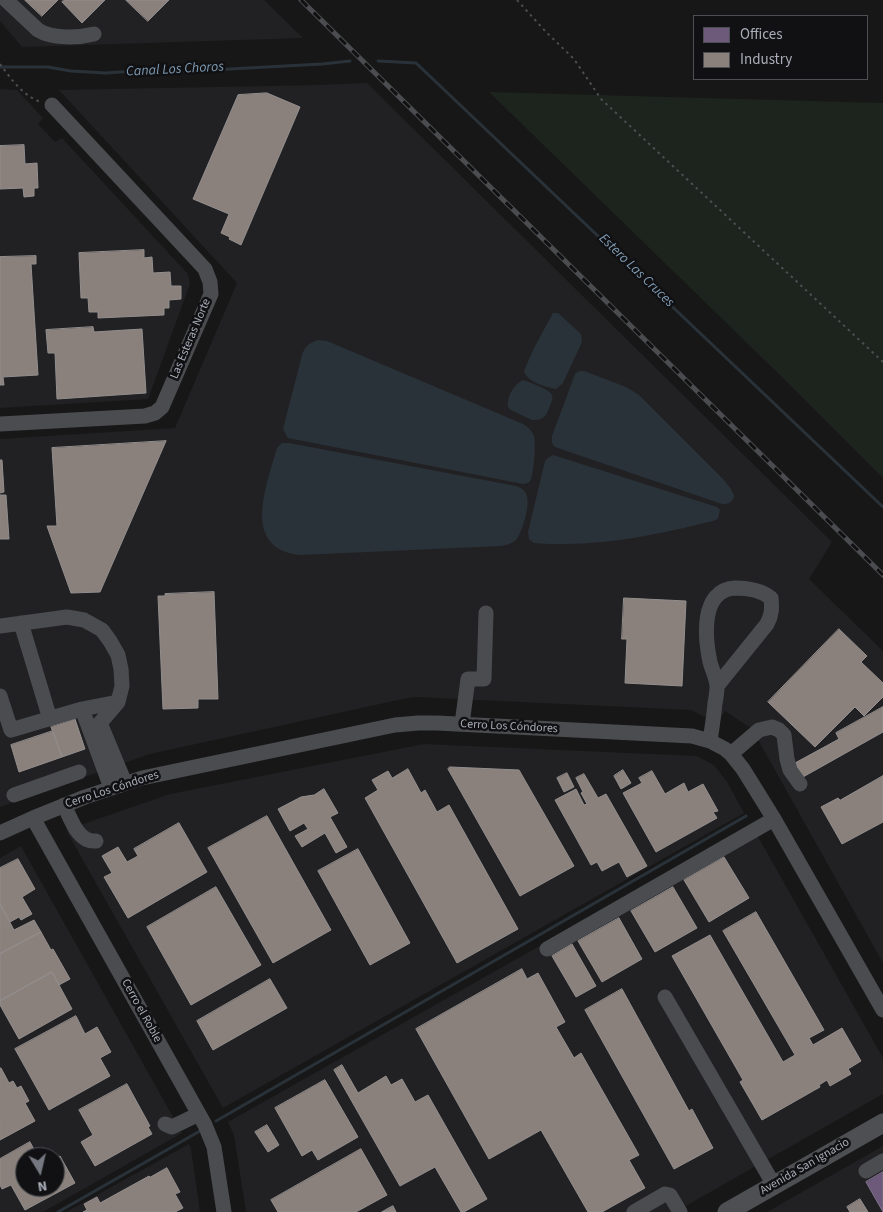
<!DOCTYPE html>
<html>
<head>
<meta charset="utf-8">
<style>
  body { margin:0 }
  #map { position:relative; width:883px; height:1212px; overflow:hidden; background:#171717; font-family:"Source Sans 3",sans-serif }
  canvas { display:block }
  .legend { position:absolute; left:693px; top:15px; width:175px; height:65px; box-sizing:border-box; background:#111113; border:1px solid #4d4f55; margin:0; padding:6px 9px; list-style:none; font-size:15px; color:#a8adb8 }
  .legend li { display:flex; align-items:center; gap:10px; height:25px }
  .legend b { width:25px; border:1px solid #4d4f55 }
  .north { position:absolute; left:15px; top:1147px; width:50px; height:50px; box-sizing:border-box; background:#111113; border:1px solid #4d4f55; border-radius:50%; rotate:171deg; font-size:14px; font-weight:700; line-height:20px; text-align:center; color:#a8adb8 }
  .north::after { content:''; display:block; margin:auto; width:18px; height:22px; background:#757880; clip-path:polygon(50% 0,100% 100%,50% 72%,0 100%) }
</style>
</head>
<body>
<div id="map">
<canvas width="883" height="1212"></canvas>
<ul class="legend">
<li><b style="height:14px;background:#6d597a"></b>Offices</li>
<li><b style="height:14px;background:#8a817c"></b>Industry</li>
</ul>
<div class="north">N</div>
</div>
<script>
const context = document.querySelector('canvas').getContext('2d');
context.lineJoin = 'round';
function paint(path, color) { context.fillStyle = color; context.fill(path, 'evenodd'); }
function trace(path, color, width, dash) { context.strokeStyle = color; context.lineWidth = width; context.lineCap = dash ? 'butt' : 'round'; context.setLineDash(dash || []); context.stroke(path); }
function write(font, color, halo, rows, align = 'center') {
  context.font = font + ' "Source Sans 3",sans-serif'; context.lineWidth = 5; context.setLineDash([]); context.textBaseline = 'middle'; context.strokeStyle = halo; context.fillStyle = color; for (const [text, x, y, turn = 0] of rows) {
    context.save(); context.translate(x, y); context.rotate((+turn || 0) * Math.PI / 180); context.textAlign = isNaN(turn) ? turn : align; if (halo) context.strokeText(text, 0, 0); context.fillText(text, 0, 0); context.restore();
  }
}
paint(new Path2D(`
  M0,0H264L303,38L22,47L0,21Z
  M367,83L832,542L809,579L883,651V963L752,729L725,711L717,723L691,710L416,697L403,699L150,754L0,807V439L175,428L237,283L59,90L319,85Z
  M0,89L17,90L43,118L38,124L55,142L62,138L188,274L190,284L148,399L0,408Z
  M424,744L697,756L714,765L727,782L744,813L223,1108L66,830L170,794Z
  M752,826L883,1058V1094L675,1212H246L234,1135L228,1122Z
  M21,846L182,1133L43,1212H0V858ZM25,1157H55V1187H25Z
  M189,1144L191,1149L200,1212H66Z
  M883,1146V1212H767Z`), '#212123');
paint(new Path2D(`
  M489,92L883,103V478L783,378Z`), '#1d241e');
paint(new Path2D(`
  M553,313H558L581,334L582,342L563,383L556,389C546,387 527,382 524,371L534,348Z
  M319,340L327,341L523,424C528,427 532,431 534,436C536,442 534,476 530,481C528,484 526,483 523,484L288,438L283,429L302,355C305,346 310,342 319,340Z
  M579,371H584L626,387L639,395L723,479L731,489L734,495C734,501 728,505 722,504L555,447L552,443V436L575,374Z
  M523,380C528,382 550,389 552,395C553,398 552,400 551,403C547,414 545,421 532,420L511,410L508,407C506,398 514,384 523,380Z
  M282,443H289L516,486C522,488 526,491 527,497C530,506 522,533 516,540C511,544 506,545 501,546L300,555C240,549 267,484 277,448Z
  M553,455L717,507L720,510L718,519L713,521C663,533 615,544 565,544C554,544 544,544 534,543L529,539L528,532L545,461L548,458Z`), '#2a3239');
const offices = new Path2D(`
  M883,1172V1212L866,1182Z`);
paint(offices, '#6d597a');
trace(offices, '#7f728d', 1);
const industry = new Path2D(`
  M25,0H58L42,16Z
  M64,0H105L82,23L62,2Z
  M126,0H169L148,21Z
  M267,93L300,107L241,245L229,239L230,237L221,233L229,214L193,199L238,95Z
  M24,145L25,164L37,163L38,188H34V196L24,197L23,188L0,189V146Z
  M144,250V258L152,257L153,273L170,272L171,286H181V299L169,300V308H164V315L98,318V312H89L88,298H81L79,253Z
  M36,256V264H31L38,375L3,377L4,385H0V257Z
  M93,327L94,332L142,329L146,393L57,399L55,353H48L46,330Z
  M166,441L100,592L71,593L47,526H57L52,448Z
  M0,460H2L4,492L0,493Z
  M0,495H6L9,539H0Z
  M214,592L218,699H198V708L163,709L158,596H165V594Z
  M624,598L686,601L682,686L625,683L627,639H622Z
  M839,629L867,656L861,662L883,683V697L864,716L855,707L815,747L768,702Z
  M883,707V732L803,777L795,763L839,739L836,733Z
  M75,719L85,749L62,757L51,727Z
  M53,731L62,757L19,772L11,745Z
  M450,767L519,770L574,866L520,896L448,769Z
  M408,769L421,793L425,790L437,812L449,805L518,929L457,963L365,798L378,790L372,780L388,771L392,778Z
  M623,770L631,783L621,789L614,776Z
  M652,771L665,794L684,783L688,792L703,784L718,811L713,812L717,818L656,852L623,793L642,783L639,778Z
  M567,773L574,787L564,792L557,778Z
  M584,774L598,798L606,794L647,866L627,877L619,862L602,871L597,862L591,865L555,800L576,789L584,805L587,804L581,793L583,792L576,778Z
  M883,776V822L842,844L821,807L838,798L840,800Z
  M324,789L338,813L330,817L347,847L336,853L325,833L302,847L295,836L308,829L304,823L290,831L278,809L301,797L314,795Z
  M267,816L331,930L273,963L208,848Z
  M179,823L207,872L128,918L104,877L112,873L102,856L118,847L127,862L138,856L134,849Z
  M358,849L410,943L370,965L318,871Z
  M724,857L749,898L709,922L684,880Z
  M18,859L35,889L22,897L32,914L21,920L19,917L10,922L0,904V868Z
  M216,887L261,965L191,1005L147,927Z
  M673,887L697,928L655,952L631,911Z
  M0,904L14,930L34,920L41,932L0,954Z
  M756,912L824,1030L809,1038L813,1045L842,1028L861,1061L848,1069L851,1074L830,1086L827,1080L819,1085L820,1087L762,1120L740,1082L743,1080L672,956L710,935L783,1062L795,1055L723,931Z
  M619,918L642,959L602,982L578,941Z
  M41,932L51,950L53,949L70,979L59,985L52,972L0,1001V954Z
  M572,944L596,986L576,997L552,956Z
  M522,969L527,979L538,973L565,1022L556,1027L574,1058L581,1053L639,1155L629,1160L645,1188L602,1212H588L541,1130L489,1159L416,1029Z
  M52,972L72,1009L19,1039L0,1005V1001Z
  M270,979L287,1008L213,1050L197,1021Z
  M622,989L689,1111L692,1109L713,1148L674,1169L585,1010Z
  M76,1016L85,1034L97,1027L111,1052L100,1058L110,1076L49,1110L15,1049Z
  M342,1065L358,1093L386,1076L391,1085L402,1079L415,1102L428,1095L487,1199L464,1212H461L435,1167L400,1186L334,1070Z
  M0,1068H1L9,1083L13,1081L17,1088L21,1086L29,1101L25,1103L35,1121L0,1140Z
  M325,1080L358,1137L318,1160L312,1150L302,1156L275,1108Z
  M127,1084L150,1126L148,1127L152,1134L95,1166L81,1142L93,1135L79,1110Z
  M267,1125L279,1145L268,1152L255,1132Z
  M30,1142L38,1157H25V1187H55V1159L60,1156L75,1183L25,1210L11,1185L2,1189L0,1185V1159Z
  M361,1149L387,1195L356,1212H278L271,1200Z
  M167,1168L180,1192L175,1194L183,1208L175,1212H83L87,1210L84,1204L97,1197L100,1203L149,1176L150,1177Z
  M860,1199L868,1212H850L847,1207Z
  M393,1206L396,1212H382Z`);
paint(industry, '#8a817c');
trace(industry, '#938e8e', 1);
trace(new Path2D(`
  M378,61L416,63L883,507
  M0,67H48L71,71L106,73L135,71H193L322,64L350,61
  M216,1121L746,816
  M58,1212L200,1131`), '#2a3239', 3);
trace(new Path2D(`
  M517,0L546,32L574,59L601,99L883,362
  M0,64C11,79 23,96 41,102`), '#4d4e52', 2, [2.5, 4]);
trace(new Path2D(`
  M6,0L38,30C52,39 78,38 94,34
  M0,424L145,416L155,413L162,407L211,294L210,282L205,269L52,105
  M21,623L50,719
  M0,626L67,617L84,620L102,630L110,641L118,655L121,669L122,686L118,702L100,723L125,783
  M0,696L11,730L82,709L118,702
  M82,709L111,788
  M462,724L468,679H484L486,613
  M710,741C712,728 714,715 715,703C716,698 717,692 717,687C717,679 712,670 710,662C705,638 700,590 735,588C748,588 761,590 771,598C772,608 772,615 767,624L717,686
  M731,754L759,730L772,727L779,730L784,735L787,759L790,770L800,784
  M14,795L79,772
  M64,805C71,819 78,843 96,841
  M33,818L205,1125L214,1147L224,1212
  M0,833L33,818L85,797L142,778L395,725L418,723H437L692,736L710,741L725,749L731,754L743,769L774,819L883,1010
  M547,949L774,819
  M665,997L774,1185
  M165,1124L172,1127L199,1114
  M866,1171L883,1161
  M634,1212L665,1194L670,1195L680,1212`), '#4b4c50', 15);
trace(new Path2D(`
  M727,1212L883,1123`), '#4d4f52', 19);
const rail = new Path2D(`
  M301,0L883,575`);
trace(rail, '#4b4c4f', 5);
trace(rail, '#111113', 3, [9]);
write('12px', '#a8adb8', '#111113', [
  ["Las Esteras Norte",191,339,-67],
  ["Cerro Los Cóndores",509,727,3],
  ["Cerro Los Cóndores",112,790,-18],
  ["Cerro el Roble",141,1011,61],
  ["Avenida San Ignacio",805,1167,-30]
]);
write('italic 14px', '#7f9bb3', '#111113', [
  ["Canal Los Choros",175,70,-3],
  ["Estero Las Cruces",636,271,44]
]);
</script>
</body>
</html>
